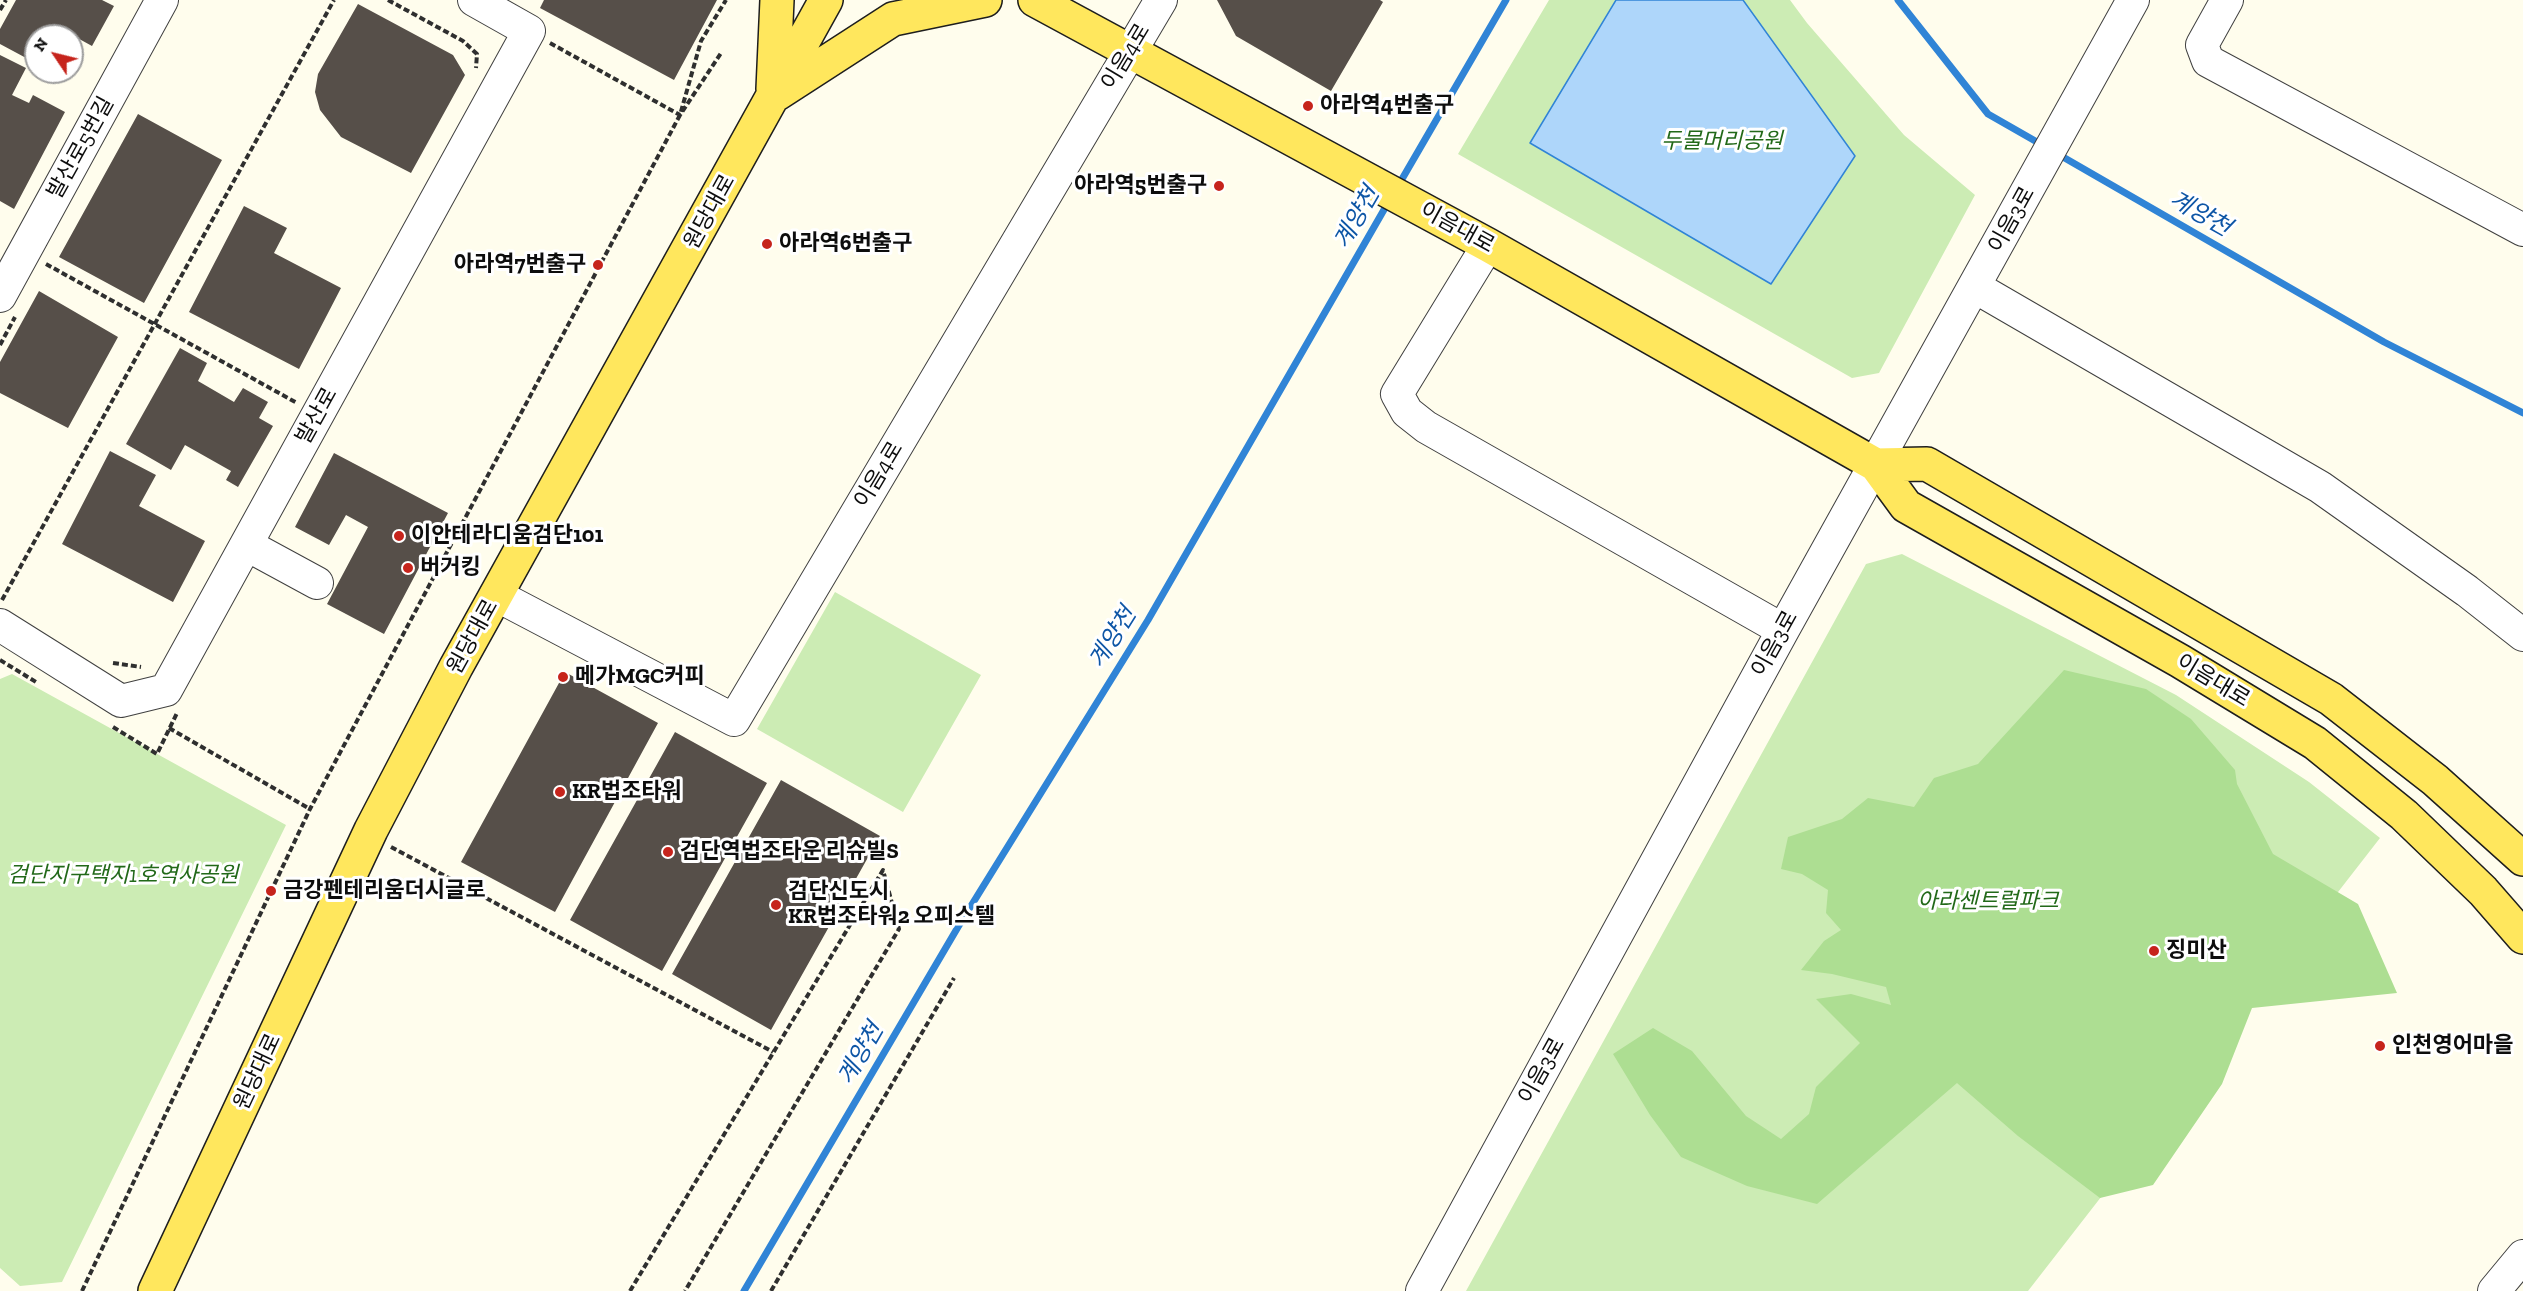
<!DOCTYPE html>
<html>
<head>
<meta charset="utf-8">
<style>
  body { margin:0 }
  #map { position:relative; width:2523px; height:1291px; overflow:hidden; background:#fffded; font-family:"Zilla Slab",serif }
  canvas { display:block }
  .north { position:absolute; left:24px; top:24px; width:60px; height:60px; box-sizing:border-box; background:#fff; border:2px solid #9e9e9e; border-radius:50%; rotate:305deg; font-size:16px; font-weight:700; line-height:24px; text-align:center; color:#0d0d0d }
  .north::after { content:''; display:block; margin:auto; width:21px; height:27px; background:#c6241c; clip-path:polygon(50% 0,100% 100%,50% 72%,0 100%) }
</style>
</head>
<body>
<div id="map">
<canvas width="2523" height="1291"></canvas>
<div class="north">N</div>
</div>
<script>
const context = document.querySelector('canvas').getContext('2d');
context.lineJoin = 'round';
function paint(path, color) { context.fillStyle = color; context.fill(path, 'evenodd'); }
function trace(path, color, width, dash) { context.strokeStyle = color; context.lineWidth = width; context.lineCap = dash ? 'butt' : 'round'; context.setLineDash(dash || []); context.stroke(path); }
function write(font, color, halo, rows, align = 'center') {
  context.font = font + ' "Zilla Slab","Noto Sans KR",serif'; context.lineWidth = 6; context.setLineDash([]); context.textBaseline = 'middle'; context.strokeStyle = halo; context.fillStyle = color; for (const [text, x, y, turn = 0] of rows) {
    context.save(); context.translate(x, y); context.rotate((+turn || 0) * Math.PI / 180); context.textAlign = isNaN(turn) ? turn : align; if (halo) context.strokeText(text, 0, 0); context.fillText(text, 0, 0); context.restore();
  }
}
paint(new Path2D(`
  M1549,0H1790L1807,23L1904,135L1975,195L1879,373L1852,378L1458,154Z
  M1902,554L2176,695L2309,782L2380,838L2028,1291H1466L1866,564Z
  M835,592L981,675L903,812L757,729Z
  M12,674L286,825L62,1282L20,1286L0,1268V679Z`), '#ccecb4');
paint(new Path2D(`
  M2064,670L2146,689L2191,719L2235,770L2237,784L2273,854L2358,904L2397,993L2252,1008L2222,1084L2153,1185L2100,1198L2018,1136L1957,1083L1817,1204L1747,1186L1681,1157L1650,1115L1613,1054L1653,1028L1692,1051L1746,1116L1781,1139L1809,1114L1816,1087L1860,1043L1816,999L1851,994L1891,1005L1886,987L1832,974L1801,970L1824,941L1841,930L1826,913L1828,890L1802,874L1781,869L1788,837L1842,819L1868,798L1914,807L1934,778L1978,764Z`), '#adde92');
const water = new Path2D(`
  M1616,0H1743L1855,156L1771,284L1530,143Z`);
paint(water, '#aed6fa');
trace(water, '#3084d6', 1.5);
trace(new Path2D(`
  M1898,0L1988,114L2044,146
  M2056,153L2384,342L2523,413
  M1398,186L1506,0
  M744,1291L958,927L1148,620L1389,201`), '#3084d6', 7);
paint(new Path2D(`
  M16,0H102L114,6L92,46L61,29L57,36H36V43L28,59L0,44V29Z
  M544,0H717L674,80L540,8Z
  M1217,0H1380L1383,2L1331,91L1236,36Z
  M358,4L453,55L465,75L411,173L341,137L320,110L315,92L318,74Z
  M0,55L26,68L12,95L29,103L33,95L65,112L14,209L0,201Z
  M138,114L222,160L144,303L59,257Z
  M244,206L287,228L274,253L341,288L299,369L189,312Z
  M39,291L118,337L68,428L0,393V362Z
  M180,348L207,363L198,381L234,402L243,388L268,402L259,418L273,426L238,487L226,480L231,471L185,445L171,470L126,444Z
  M110,451L156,475L139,506L205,541L173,602L62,544Z
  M334,453L448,513L384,634L327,604L368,527L346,515L329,545L295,527Z
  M565,672L658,723L555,912L461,862Z
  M675,732L767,783L662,971L570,920Z
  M781,780L880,836L771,1030L672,974Z`), '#564f49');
const minor = new Path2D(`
  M2227,0L2202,45L2208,61L2523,230
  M1488,245L1397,394L1407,412L1426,427L1783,630
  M1975,287L2320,487L2467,591L2523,635
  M0,296L162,0
  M247,545L317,583
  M496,595L734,720L1161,0
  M0,625L121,701L166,690L529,31L474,0
  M1422,1291L1783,630L2133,0
  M2494,1291L2523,1256`);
const major = new Path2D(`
  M1035,0L1488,245L1876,465L1906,506L2180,661L2315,743L2404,815L2483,891L2523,937
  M773,89L777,0
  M777,94L893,19L985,0
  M1876,465L1927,464L2331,699L2435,780L2523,859
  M155,1291L371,830L456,667L826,0`);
trace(minor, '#404040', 34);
trace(major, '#1e1e1e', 36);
trace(new Path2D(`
  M388,0L463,41L477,54L476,68
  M0,10L6,0
  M550,43L680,115L721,53
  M46,264L297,403
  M0,345L15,317
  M2,600L334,0
  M0,660L36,682
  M113,663L141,667
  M113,727L157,754L177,713
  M169,728L310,809
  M391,847L773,1052
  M82,1291L310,809L680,115L701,41L726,0
  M630,1291L883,870L899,929L685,1291
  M771,1291L954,978`), '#2f2f2f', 4, [6, 3]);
trace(minor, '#fff', 32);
trace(major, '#ffe75d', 33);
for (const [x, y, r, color] of [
  [1308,106,6,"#c6241c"],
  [1219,186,6,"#c6241c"],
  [767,244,6,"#c6241c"],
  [598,265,6,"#c6241c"],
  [399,536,6,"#c6241c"],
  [408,568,6,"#c6241c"],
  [563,677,6,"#c6241c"],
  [560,792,6,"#c6241c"],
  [668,852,6,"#c6241c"],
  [271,891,6,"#c6241c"],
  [776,905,6,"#c6241c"],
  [2154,951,6,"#c6241c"],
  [2380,1046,6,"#c6241c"]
]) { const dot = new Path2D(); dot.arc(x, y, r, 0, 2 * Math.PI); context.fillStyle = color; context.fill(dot); trace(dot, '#fff', 2); }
write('22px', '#0d0d0d', '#fff', [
  ["이음4로",1126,57,-59],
  ["발산로5번길",81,148,-61],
  ["원당대로",710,212,-61],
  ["이음3로",2012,220,-61],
  ["이음대로",1457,228,29],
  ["발산로",317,416,-61],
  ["이음4로",879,475,-59],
  ["원당대로",473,637,-61],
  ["이음3로",1775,644,-61],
  ["이음대로",2213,681,31],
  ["이음3로",1542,1071,-61],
  ["원당대로",258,1072,-65]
]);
write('bold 22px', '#0d0d0d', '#fff', [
  ["아라역4번출구",1320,106],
  ["아라역5번출구",1207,186,"right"],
  ["아라역6번출구",779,244],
  ["아라역7번출구",586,265,"right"],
  ["이안테라디움검단101",411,536],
  ["버거킹",420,568],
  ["메가MGC커피",575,677],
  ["KR법조타워",572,792],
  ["검단역법조타운 리슈빌S",680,852],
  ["금강펜테리움더시글로",283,891],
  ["검단신도시",788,892],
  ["KR법조타워2 오피스텔",788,917],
  ["징미산",2166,951],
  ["인천영어마을",2392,1046]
], 'left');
write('italic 22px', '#226919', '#fff', [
  ["두물머리공원",1722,142],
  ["검단지구택지1호역사공원",123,876],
  ["아라센트럴파크",1988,902]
]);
write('italic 24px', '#0e56a6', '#fff', [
  ["계양천",2200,214,30],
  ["계양천",1357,218,-60],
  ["계양천",1113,638,-58],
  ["계양천",861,1054,-60]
]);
</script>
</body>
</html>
